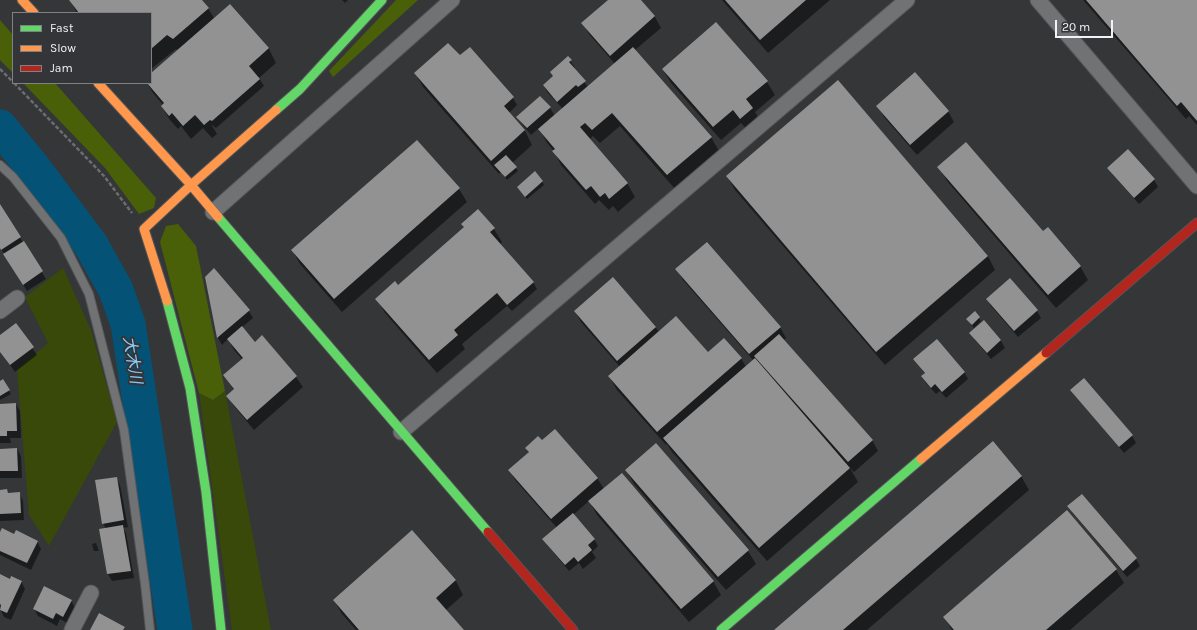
<!DOCTYPE html>
<html>
<head>
<meta charset="utf-8">
<style>
  body { margin:0 }
  #map { position:relative; width:1197px; height:630px; overflow:hidden; background:#343638; font-family:Karla,sans-serif }
  canvas { display:block }
  .legend { position:absolute; left:12px; top:12px; width:140px; height:72px; box-sizing:border-box; background:#333539; border:1px solid #7f8185; margin:0; padding:5px 7px; list-style:none; font-size:12px; color:#f2f3f6 }
  .legend li { display:flex; align-items:center; gap:8px; height:20px }
  .legend b { width:20px; border:1px solid #7f8185 }
  .scale { position:absolute; left:1055px; top:20px; width:58px; height:18px; box-sizing:border-box; border:2px solid #f2f3f6; border-top:0; padding-left:5px; font-size:12px; line-height:14px; white-space:nowrap; color:#f2f3f6; -webkit-text-stroke:3px #333539; paint-order:stroke }
</style>
</head>
<body>
<div id="map">
<canvas width="1197" height="630"></canvas>
<ul class="legend">
<li><b style="height:5px;background:#63d668"></b>Fast</li>
<li><b style="height:5px;background:#ff974d"></b>Slow</li>
<li><b style="height:5px;background:#b3261e"></b>Jam</li>
</ul>
<div class="scale">20 m</div>
</div>
<script>
const context = document.querySelector('canvas').getContext('2d');
context.lineJoin = 'round';
function paint(path, color) { context.fillStyle = color; context.fill(path, 'evenodd'); }
function trace(path, color, width, dash) { context.strokeStyle = color; context.lineWidth = width; context.lineCap = dash ? 'butt' : 'round'; context.setLineDash(dash || []); context.stroke(path); }
function write(font, color, halo, rows, align = 'center') {
  context.font = font + ' Karla,"Noto Sans JP",sans-serif'; context.lineWidth = 4; context.setLineDash([]); context.textBaseline = 'middle'; context.strokeStyle = halo; context.fillStyle = color; for (const [text, x, y, turn = 0] of rows) {
    context.save(); context.translate(x, y); context.rotate((+turn || 0) * Math.PI / 180); context.textAlign = isNaN(turn) ? turn : align; if (halo) context.strokeText(text, 0, 0); context.fillText(text, 0, 0); context.restore();
  }
}
paint(new Path2D(`
  M63,268L91,330L117,422L49,546L29,515L17,370L48,343L25,297Z
  M225,391L271,630H232L199,393L213,400Z`), '#384909');
paint(new Path2D(`
  M396,0H418L333,77L329,71Z
  M0,20L13,35V73L0,60Z
  M23,83H55L156,198L154,208L139,214L105,168Z
  M178,224L196,246L225,391L213,400L199,393L160,242L166,226Z`), '#4a6008');
paint(new Path2D(`
  M70,0H201L208,8L214,18L229,5L269,49L276,63L259,78L264,86L216,128L211,124L217,134L212,138L203,128L191,139L181,126L178,129L170,120L162,107L163,105L153,93L147,83H151V74L178,50L176,49L151,69V13H77Z
  M342,0H348L345,3Z
  M609,0H640L655,17L661,28L635,50L711,137L719,151L675,189L620,126L600,143L593,136L589,140L627,183L635,197L618,212L613,206L609,210L599,200L595,204L561,165L554,151L547,143L539,128L531,135L522,124L517,117L550,108L555,116L563,109L548,93L544,86L554,77L551,73L568,57L575,68L574,69L588,87L615,64L589,34L583,23Z
  M722,0H830L768,53Z
  M1083,0H1197V125L1189,116L1186,119Z
  M470,48L513,98L517,105L509,113L525,131L532,145L512,163L518,171L507,180L501,172L499,174L423,87L415,73L464,60Z
  M663,70L767,82L775,95L755,112L761,122L749,132L741,123L721,140L671,83Z
  M838,81L988,256L995,270L885,365L735,190L727,176Z
  M878,106L948,111L954,122L917,155L884,117Z
  M1128,151L1154,180L1158,187L1139,204L1113,175L1109,168Z
  M939,167L1043,232L1080,266L1088,280L1056,308L947,181Z
  M542,181L544,185L527,199L518,187Z
  M459,189L467,202L342,312L300,264L292,250Z
  M0,206L46,279L27,291L0,247Z
  M478,210L494,229L502,242L500,244L533,282L537,289L512,311L507,306L462,344L465,349L437,373L385,313L377,299L398,286L465,228Z
  M677,269L780,327L786,338L784,340L872,440L878,451L854,472L850,468L858,482L767,561L672,452L667,444L666,445L617,390L609,376L620,367L581,322L575,311L613,278L656,328L659,332L708,353L741,358L746,367L753,360L683,280Z
  M206,277L249,311L253,318L241,328L255,343L262,337L296,377L303,387L254,430L234,406L228,396L234,390L224,375L242,359L234,350L228,339L222,345L218,338Z
  M987,299L1037,311L1041,318L1018,337L991,306Z
  M975,313L981,321L974,328L967,319Z
  M984,322L1001,341L1005,348L991,359L975,340L971,333Z
  M16,325L37,355L15,372L0,351V336Z
  M915,360L964,372L968,379L946,398L940,391L936,394L926,383L922,376L925,374Z
  M3,380L11,394L0,400V382Z
  M1071,390L1132,436L1136,443L1124,453L1076,397Z
  M16,404L20,411L21,438H10L11,443H0V405Z
  M526,448L597,478L604,489L713,581L721,595L689,622L597,515L589,501L573,515L594,539L598,546L592,552L596,558L583,569L579,563L569,571L548,546L544,539L557,528L516,481L509,470L529,453Z
  M17,449L21,456L22,478H0V450Z
  M626,470L748,551L756,564L726,590L634,484Z
  M1021,476L1029,490L867,630H776Z
  M116,478L120,485L128,527L123,528L126,533L134,578L112,581L108,574L106,529L103,523Z
  M7,490L9,494L19,493L23,501L24,520L0,521V491Z
  M1082,495L1136,559L1140,566L1127,577L1073,513L1069,506Z
  M1067,512L1116,570L1124,583L1070,630H952L944,617Z
  M412,532L456,581L463,595L445,611L463,630H356L342,614L334,600Z
  M0,535H15L37,541L41,549L31,570L0,555Z
  M96,543L99,551H94L92,544Z
  M0,575L10,580L21,581L25,589L11,620L4,617L0,609Z
  M71,600L75,608L67,623L60,619L57,626L38,616L34,609Z`), '#0007');
trace(new Path2D(`
  M0,127L32,166L91,245L116,290L128,324L175,630`), '#055277', 35);
paint(new Path2D(`
  M69,0H202L209,8L173,39L167,35L151,49V13H79Z
  M608,0H641L655,16L610,56L581,23Z
  M725,0H806L760,40Z
  M1086,0H1197V121L1181,102L1177,106Z
  M230,4L269,48L249,66L260,79L212,121L210,120L204,125L195,115L183,126L172,113L169,116L161,106L164,103L147,83H151V73Z
  M716,22L768,81L746,99L753,108L740,119L733,110L713,127L662,69Z
  M448,43L460,55L470,47L514,97L504,106L525,130L491,161L414,73Z
  M633,47L712,137L667,175L612,113L592,130L585,123L580,127L628,183L609,199L605,193L600,197L591,186L586,190L552,151L555,149L538,129Z
  M568,56L572,60L569,62L586,81L578,87L576,85L557,102L543,85L553,76L550,72Z
  M915,72L949,111L910,145L876,106Z
  M838,80L988,256L876,352L726,176Z
  M540,96L551,107L527,128L516,117Z
  M417,140L460,188L334,299L291,250Z
  M966,142L1043,231L1048,227L1081,266L1048,295L937,167Z
  M1128,149L1155,179L1134,198L1107,168Z
  M506,155L517,167L505,177L494,165Z
  M535,171L543,181L525,197L517,187Z
  M0,204L21,237L1,250L0,248Z
  M478,209L495,228L490,232L534,282L507,305L497,293L454,330L458,335L429,360L375,299L395,281L398,285L464,227L461,224Z
  M24,241L43,271L23,285L3,254Z
  M707,242L781,327L749,354L675,269Z
  M214,268L250,310L217,338L205,277Z
  M613,277L656,327L617,361L574,311Z
  M1010,278L1038,310L1014,331L986,299Z
  M975,311L980,317L972,325L966,319Z
  M676,316L708,352L724,338L742,358L657,432L608,376Z
  M984,320L1001,340L987,353L969,333Z
  M16,323L34,347L10,365L0,352V335Z
  M242,326L255,342L262,335L297,376L247,420L226,396L234,389L223,375L243,358L227,339Z
  M779,334L873,440L848,462L754,356Z
  M937,339L965,372L942,392L935,384L931,388L921,376L925,373L913,359Z
  M755,358L850,468L759,548L663,438Z
  M1084,378L1133,435L1119,447L1070,390Z
  M3,379L10,390L0,396V381Z
  M16,403L17,431H7V436H0V404Z
  M555,429L598,478L551,519L508,470L529,452L525,448L538,436L542,440Z
  M993,441L1022,476L843,630H774Z
  M656,443L749,550L718,577L625,470Z
  M17,448L18,471H0V449Z
  M622,473L714,581L681,609L588,501Z
  M117,477L124,520L102,524L95,480Z
  M7,489L8,493L20,492L21,513L0,514V490Z
  M1082,494L1137,558L1123,571L1067,506Z
  M1067,510L1117,569L1046,630H954L943,617Z
  M573,513L595,539L588,545L592,550L578,562L574,557L565,565L542,539Z
  M123,525L131,571L107,574L99,529Z
  M2,528L14,534L16,530L38,541L27,563L0,551V532Z
  M412,530L456,580L436,598L464,630H359L333,600Z
  M0,574L10,579L11,576L22,581L7,613L0,610L1,605L0,604Z
  M44,586L72,600L63,617L56,613L53,619L33,609Z
  M99,613L125,627L123,630H90Z`), '#929293');
const lane = new Path2D(`
  M0,165L13,177L61,238L89,294L124,430L145,584L150,630`);
const street = new Path2D(`
  M1038,0L1197,186
  M213,212L452,0
  M0,311L17,298
  M401,432L907,0
  M72,630L91,593`);
const fast = new Path2D(`
  M276,110L300,89L382,0
  M218,217L488,532
  M167,301L190,388L206,492L221,630
  M721,630L921,459`);
const slow = new Path2D(`
  M22,0L34,13
  M98,83L191,185L218,217
  M167,301L144,229L191,185L276,110
  M921,459L1046,353`);
const jam = new Path2D(`
  M1046,353L1197,223
  M488,532L573,630`);
trace(lane, '#545557', 10);
trace(street, '#545557', 17);
trace(fast, '#545557', 11);
trace(slow, '#545557', 11);
trace(jam, '#545557', 11);
trace(new Path2D(`
  M0,69L13,82
  M14,83L104,176L132,213`), '#6b6d6e', 2.5, [4, 2]);
trace(lane, '#707274', 8);
trace(street, '#707274', 15);
trace(fast, '#63d668', 9);
trace(slow, '#ff974d', 9);
trace(jam, '#b3261e', 9);
write('italic 16px', '#8bccf7', '#333539', [
  ["大木川",132,360,81]
]);
</script>
</body>
</html>
